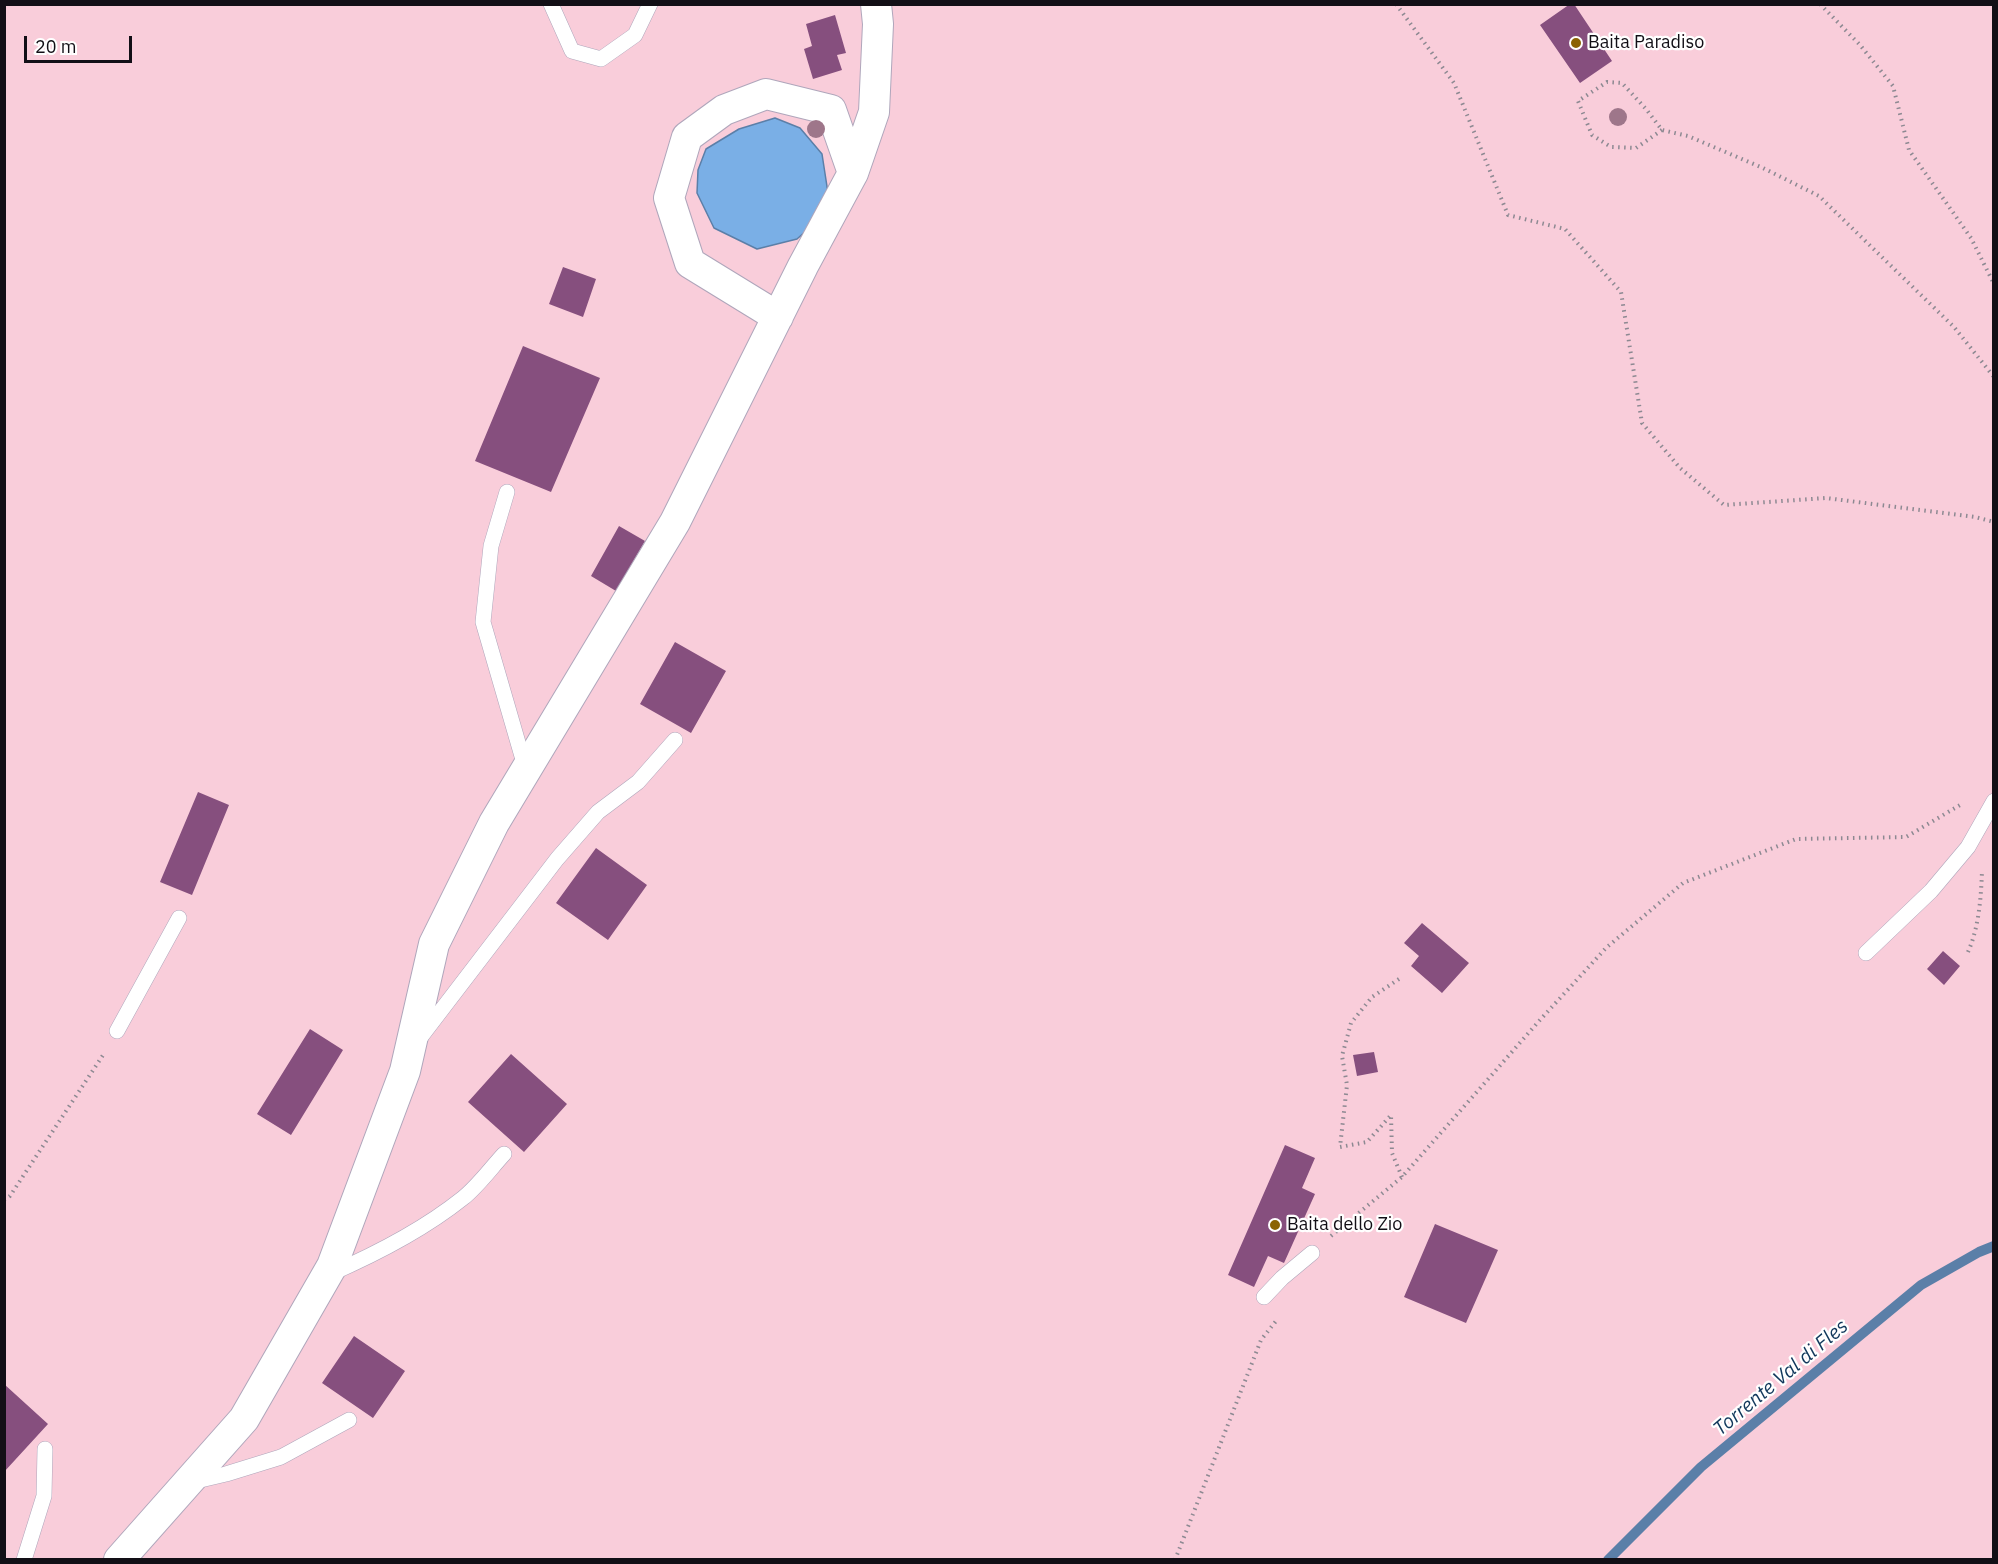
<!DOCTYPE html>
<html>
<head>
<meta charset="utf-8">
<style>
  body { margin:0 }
  #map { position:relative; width:1998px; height:1564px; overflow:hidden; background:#f9f5fe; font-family:"IBM Plex Sans",sans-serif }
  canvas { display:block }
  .frame { position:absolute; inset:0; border:6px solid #120f16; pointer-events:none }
  .scale { position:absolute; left:24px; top:36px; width:108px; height:27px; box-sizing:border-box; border:3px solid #120f16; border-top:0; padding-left:8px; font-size:18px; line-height:21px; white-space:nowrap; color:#120f16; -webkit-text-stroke:4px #fff; paint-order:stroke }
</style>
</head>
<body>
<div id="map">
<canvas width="1998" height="1564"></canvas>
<div class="frame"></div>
<div class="scale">20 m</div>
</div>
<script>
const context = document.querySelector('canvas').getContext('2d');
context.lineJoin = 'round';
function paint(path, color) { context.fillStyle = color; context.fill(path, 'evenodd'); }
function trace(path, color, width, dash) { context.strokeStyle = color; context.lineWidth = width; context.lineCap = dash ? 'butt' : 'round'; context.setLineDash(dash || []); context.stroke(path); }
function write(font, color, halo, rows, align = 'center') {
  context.font = font + ' "IBM Plex Sans",sans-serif'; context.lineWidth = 4.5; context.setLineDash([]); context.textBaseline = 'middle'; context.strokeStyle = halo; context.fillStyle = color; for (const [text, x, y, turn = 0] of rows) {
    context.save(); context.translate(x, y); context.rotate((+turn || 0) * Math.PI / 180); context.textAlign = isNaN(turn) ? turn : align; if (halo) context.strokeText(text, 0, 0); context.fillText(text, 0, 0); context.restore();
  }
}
paint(new Path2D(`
  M5,5H1993V1559L5,1560Z`), '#f9cdda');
const water = new Path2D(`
  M775,118L800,128L822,154L828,193L817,221L797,239L757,249L714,228L697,193L698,170L706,149L739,129Z`);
paint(water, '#7aafe6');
trace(water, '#5b7fa8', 1.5);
trace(new Path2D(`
  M1608,1560L1701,1467L1921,1285L1979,1252L1994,1246`), '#5b7fa8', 10);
paint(new Path2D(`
  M1570,4H1574L1612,61L1580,83L1540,25Z
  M835,15L846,53L837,55L842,70L813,79L804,49L812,46L806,24Z
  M563,267L596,279L583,317L549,304Z
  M523,346L600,378L551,492L475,461Z
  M619,526L645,541L616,591L591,576Z
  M675,642L726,671L691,733L640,704Z
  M198,792L229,805L192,895L160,882Z
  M596,848L647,885L608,940L556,903Z
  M1422,923L1469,963L1442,993L1411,966L1419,956L1404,943Z
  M1943,951L1960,966L1944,985L1927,969Z
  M310,1029L343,1050L291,1135L257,1114Z
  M1374,1052L1378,1072L1357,1076L1353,1055Z
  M511,1054L567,1104L524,1152L468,1102Z
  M1285,1145L1315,1158L1302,1188L1315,1194L1284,1263L1268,1256L1254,1287L1228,1275Z
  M1435,1224L1498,1250L1466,1323L1404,1297Z
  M354,1336L405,1371L373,1418L322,1383Z
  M4,1384L48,1424L4,1472Z`), '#864f7e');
const service = new Path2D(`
  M551,4L572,51L601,59L635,35L650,4
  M507,492L491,546L483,622L526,770
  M1866,953L1931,891L1968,847L1994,801
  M117,1031L179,918
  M420,1038L557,859L598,812L638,782L675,740
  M330,1274C376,1254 423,1230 463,1198C478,1186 491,1168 504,1154
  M1264,1297L1282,1278L1312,1253
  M192,1482L226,1474L281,1457L349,1420
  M24,1560L44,1496L45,1449`);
const minor = new Path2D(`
  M853,173L874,112L878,24L876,4
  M119,1560L244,1419L332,1266L405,1071L434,944L494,823L675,522L803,266L853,173L831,110L766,94L724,110L687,137L669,198L690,263L778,317`);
trace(service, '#afa6bb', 16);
trace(minor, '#afa6bb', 32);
trace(new Path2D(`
  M1396,4L1454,83L1508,215L1565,229L1621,292L1642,423L1680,468L1724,505L1826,498L1975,517L1994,522
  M1820,4L1860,45L1893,86L1909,150L1971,238L1994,284
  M1662,130L1636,148L1611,147L1592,135L1578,101L1607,82L1622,83L1646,109L1662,130L1688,136L1763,168L1819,196L1954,327L1994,377
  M1968,952C1979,927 1981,898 1982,871
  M1402,1177L1392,1153L1391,1115L1367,1142L1340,1147L1347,1085L1342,1056L1351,1023L1372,997L1402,977
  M4,1200L10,1196L105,1052
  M1331,1236L1402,1177L1540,1020L1606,948L1683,883L1796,839L1906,837L1960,805
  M1175,1560L1261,1340L1276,1321`), '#8d8992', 4, [1.5, 4.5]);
trace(service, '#fff', 15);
trace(minor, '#fff', 30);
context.fillStyle = '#9e768a';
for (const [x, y] of [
  [1618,117],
  [816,129]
]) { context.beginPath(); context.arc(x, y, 9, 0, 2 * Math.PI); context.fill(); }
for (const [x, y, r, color] of [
  [1576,43,6,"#8b6303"],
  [1275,1225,6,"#8b6303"]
]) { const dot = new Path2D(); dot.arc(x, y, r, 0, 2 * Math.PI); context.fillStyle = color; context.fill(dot); trace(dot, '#fff', 2); }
write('18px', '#120f16', '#fff', [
  ["Baita Paradiso",1588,43],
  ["Baita dello Zio",1287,1225]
], 'left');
write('italic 20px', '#11375b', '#fff', [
  ["Torrente Val di Fles",1781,1378,-40]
]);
</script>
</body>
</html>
